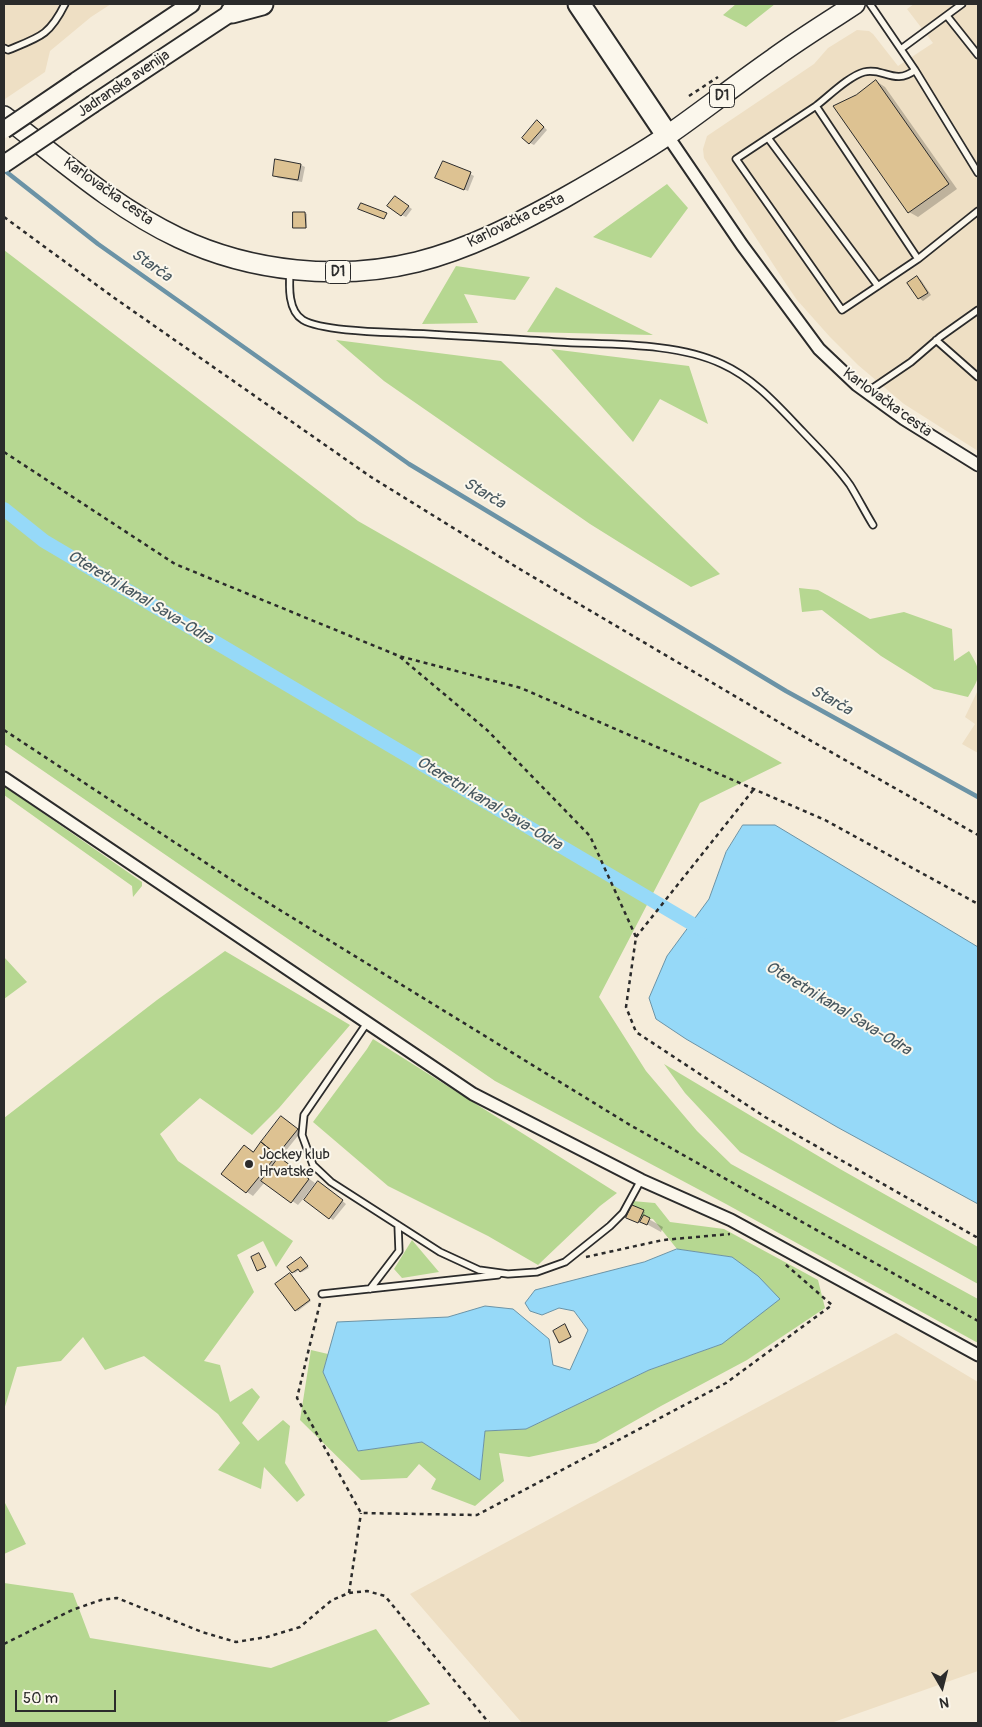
<!DOCTYPE html>
<html>
<head>
<meta charset="utf-8">
<style>
  body { margin:0 }
  #map { position:relative; width:982px; height:1727px; overflow:hidden; background:#f5ecda; font-family:Pangolin,sans-serif }
  canvas { display:block }
  .frame { position:absolute; inset:0; border:5px solid #2b2b2b; pointer-events:none }
  .north { position:absolute; left:917px; top:1662px; width:50px; height:50px; -webkit-text-stroke:4px #fbf7ec; paint-order:stroke; rotate:172deg; font-size:14px; font-weight:700; line-height:20px; text-align:center; color:#2b2b2b }
  .north::after { content:''; display:block; margin:auto; width:18px; height:22px; background:#2b2b2b; clip-path:polygon(50% 0,100% 100%,50% 72%,0 100%) }
  .scale { position:absolute; left:15px; top:1690px; width:101px; height:22px; box-sizing:border-box; border:2px solid #2b2b2b; border-top:0; padding-left:6px; font-size:15px; line-height:18px; white-space:nowrap; color:#2b2b2b; -webkit-text-stroke:4px #fbf7ec; paint-order:stroke }
</style>
</head>
<body>
<div id="map">
<canvas width="982" height="1727"></canvas>
<div class="frame"></div>
<div class="north">N</div>
<div class="scale">50 m</div>
</div>
<script>
const context = document.querySelector('canvas').getContext('2d');
context.lineJoin = 'round';
function paint(path, color) { context.fillStyle = color; context.fill(path, 'evenodd'); }
function trace(path, color, width, dash) { context.strokeStyle = color; context.lineWidth = width; context.lineCap = dash ? 'butt' : 'round'; context.setLineDash(dash || []); context.stroke(path); }
function write(font, color, halo, rows, align = 'center') {
  context.font = font + ' Pangolin,sans-serif'; context.lineWidth = 4; context.setLineDash([]); context.textBaseline = 'middle'; context.strokeStyle = halo; context.fillStyle = color; for (const [text, x, y, turn = 0] of rows) {
    context.save(); context.translate(x, y); context.rotate((+turn || 0) * Math.PI / 180); context.textAlign = isNaN(turn) ? turn : align; if (halo) context.strokeText(text, 0, 0); context.fillText(text, 0, 0); context.restore();
  }
}
paint(new Path2D(`
  M4,4H111L91,17L50,51L45,72L5,99L4,97Z
  M914,4H978V451L904,404L858,365L830,337L797,300L786,284L704,158L703,149L707,136L814,64L828,48L857,30L869,31L873,34L898,66L933,43L907,9Z
  M978,690V753L962,744L975,724L965,717Z
  M896,1333L978,1382V1671L831,1723H522L410,1594Z`), '#eedfc4');
paint(new Path2D(`
  M736,4H775L746,27L723,15Z
  M667,184L688,208L651,258L593,237Z
  M4,250L358,521L782,763L700,803L599,997L646,1071L697,1131L731,1164L978,1299V1343L726,1204L495,1081L4,744Z
  M456,266L530,277L515,300L464,294L478,323L422,324Z
  M556,287L653,335L527,332Z
  M336,340L501,361L720,574L691,587L590,524L384,381Z
  M551,349L689,366L708,424L660,399L633,442Z
  M799,588L818,590L870,619L904,612L952,629L954,661L969,651C982,672 981,676 968,697L934,689L881,656L822,610L802,612Z
  M4,786L142,882V886L133,897L132,886L4,795Z
  M225,951L350,1025L279,1108L252,1135L200,1098L160,1134L178,1161L293,1241L276,1267L263,1241L237,1255L254,1292L204,1361L220,1365L230,1402L252,1388L260,1397L242,1423L258,1441L283,1420L290,1426L285,1463L305,1495L297,1502L264,1467L261,1489L218,1470L240,1443L218,1414L144,1356L105,1370L83,1337L61,1361L17,1367L4,1410V1118L157,1000Z
  M4,957L27,982L4,999Z
  M373,1039L617,1193L600,1206L538,1265L488,1236L388,1186L313,1122L367,1049Z
  M664,1064L840,1169L978,1247V1284L740,1152L685,1093Z
  M632,1201L655,1203L670,1222L724,1229L818,1280L825,1308L747,1360L661,1406L596,1443L529,1457L499,1453L504,1481L475,1506L431,1489L436,1479L419,1464L407,1478L361,1480L300,1420L311,1350L328,1354L323,1372L358,1451L422,1442L480,1479L485,1431L526,1429L649,1370L722,1344L732,1257L677,1249L653,1219L630,1216Z
  M412,1240L439,1272L402,1278L394,1269Z
  M4,1501L26,1544L4,1554Z
  M4,1583L73,1593L90,1638L271,1668L376,1629L430,1704L384,1723H4Z`), '#b6d791');
const water = new Path2D(`
  M743,825H775L978,947V1204L837,1127L686,1039L656,1019L649,998L667,956L709,899L726,852Z
  M677,1249L732,1257L758,1276L780,1299L722,1344L649,1370L526,1429L485,1431L480,1480L422,1442L358,1451L323,1372L337,1322L448,1317L485,1306L513,1309L549,1339L553,1365L570,1370L588,1330L574,1311L559,1308L542,1315L530,1311L525,1303L535,1290L644,1262Z`);
paint(water, '#96d9f8');
trace(water, '#6b93a6', 1);
paint(new Path2D(`
  M876,81L885,87L957,189L918,217L909,212Z
  M541,124L547,130L534,145L530,143Z
  M301,165L305,167L302,182L278,178L274,175Z
  M470,174L474,176L468,191L441,180Z
  M399,200L412,209L406,217L402,215Z
  M305,213L307,214V228L295,227Z
  M917,278L921,280L931,295L923,301L919,298Z
  M286,1120L301,1132L280,1158L315,1183L304,1198L306,1199L323,1185L346,1204L333,1220L304,1198L298,1205L265,1182L253,1196L247,1192L245,1146L254,1152Z
  M632,1206L645,1212L643,1216L663,1227L661,1232L641,1221L640,1223L627,1217Z
  M302,1259L309,1268L302,1272L299,1270L295,1273L293,1272Z
  M290,1274L311,1301L298,1311L296,1310Z
  M565,1326L572,1337L561,1343L560,1342Z`), '#0003');
trace(new Path2D(`
  M4,170L98,244L409,464L786,691L978,797`), '#6b93a6', 4.5);
trace(new Path2D(`
  M4,509L44,541L706,932`), '#96d9f8', 14);
const building = new Path2D(`
  M876,80L949,184L908,213L833,106L856,95Z
  M537,120L544,127L529,144L522,138Z
  M275,159L301,164L298,180L273,176Z
  M443,161L471,172L464,190L435,178Z
  M395,196L409,206L401,216L387,206Z
  M361,203L387,213L384,219L358,209Z
  M293,212H305L306,228H293Z
  M917,276L928,293L918,299L907,283Z
  M281,1116L298,1129L277,1155L261,1142Z
  M261,1142L277,1155L246,1193L221,1174L244,1145L253,1152Z
  M279,1157L309,1179L291,1203L261,1181Z
  M318,1181L343,1200L329,1219L304,1200Z
  M632,1205L644,1210L638,1223L626,1218Z
  M644,1215L650,1218L647,1225L640,1222Z
  M259,1253L266,1267L257,1271L251,1257Z
  M301,1257L308,1266L300,1272L298,1269L292,1273L287,1267Z
  M290,1273L310,1300L295,1311L275,1284Z
  M565,1324L571,1337L559,1343L553,1331Z`);
paint(building, '#ddc292');
trace(building, '#2b2b2b', 1);
const service = new Path2D(`
  M870,4L915,70L978,173
  M947,16L978,55
  M4,48L8,50C40,37 49,36 65,4
  M901,49L962,4
  M915,70C895,86 883,67 864,72C849,76 829,96 816,106L918,259L978,211
  M816,106L736,159L842,310L918,259
  M768,138L878,286
  M290,271C289,287 288,311 303,320C322,331 380,332 404,333C455,335 507,339 558,342C608,345 676,342 722,364C755,379 778,406 803,432C819,449 836,465 850,485C858,498 865,512 873,525
  M936,340L978,377
  M867,392L911,362L940,337L978,310
  M367,1023L304,1115L302,1135L313,1165L331,1182L440,1252L479,1270L508,1274L537,1272L565,1262L610,1226L623,1213L641,1180
  M370,1289L399,1251L398,1225
  M322,1294L498,1275`);
const minor = new Path2D(`
  M667,135L742,245L819,349L857,385L904,419L978,465
  M4,778L473,1094L641,1180L731,1220L978,1355`);
const secondary = new Path2D(`
  M76,81L191,4
  M93,104L232,12`);
const primary = new Path2D(`
  M4,116C60,159 115,208 179,238C251,272 340,281 417,262C469,249 517,224 564,198C599,178 634,158 668,135C704,110 738,83 774,58C800,39 828,22 855,4`);
const motorway = new Path2D(`
  M579,4L667,135
  M232,12L262,4`);
trace(service, '#2b2b2b', 9);
trace(minor, '#2b2b2b', 15);
trace(secondary, '#2b2b2b', 20);
trace(primary, '#2b2b2b', 22);
trace(motorway, '#2b2b2b', 25);
trace(new Path2D(`
  M689,96L718,77
  M4,217L113,297L371,477L518,568L799,734L978,835
  M4,452L175,564L399,656L521,688L825,820L978,904
  M400,657L487,730L590,836L636,937L626,1007L636,1032L765,1117L978,1238
  M4,730L244,888L630,1125L978,1321
  M636,937L754,789
  M586,1257L663,1240L730,1234
  M320,1303L297,1398L361,1513L477,1515L726,1383L832,1305L785,1264
  M349,1593L361,1513
  M4,1644L72,1610L101,1600L117,1598L202,1632L236,1642L267,1637L300,1627L332,1600L349,1593L367,1591L385,1596L489,1723`), '#2b2b2b', 2.5, [4, 4]);
trace(service, '#fbf7ec', 5.5);
trace(minor, '#fbf7ec', 11);
trace(secondary, '#fbf7ec', 16);
trace(primary, '#fbf7ec', 19);
trace(motorway, '#fbf7ec', 21);
const secondaryBridge = new Path2D(`
  M4,130L76,81
  M4,164L93,104`);
trace(secondaryBridge, '#2b2b2b', 20, []);
trace(secondaryBridge, '#fbf7ec', 16);
for (const [x, y, r, color] of [
  [249,1164,5,"#2b2b2b"]
]) { const dot = new Path2D(); dot.arc(x, y, r, 0, 2 * Math.PI); context.fillStyle = color; context.fill(dot); trace(dot, '#fbf7ec', 2); }
for (const [x, y, w] of [
  [722,96,25],
  [338,272,25]
]) { const box = new Path2D(); box.roundRect(x - w / 2, y - 11.5, w, 23, 4); context.fillStyle = '#fbf7ec'; context.fill(box); trace(box, '#2b2b2b', 1); }
write('bold 14px', '#2b2b2b', null, [
  ["D1",722,96],
  ["D1",338,272]
]);
write('15px', '#2b2b2b', '#fbf7ec', [
  ["Jadranska avenija",124,84,-34],
  ["Karlovačka cesta",108,192,35],
  ["Karlovačka cesta",516,221,-26],
  ["Karlovačka cesta",887,403,36]
]);
write('15px', '#2b2b2b', '#fbf7ec', [
  ["Jockey klub",259,1155],
  ["Hrvatske",259,1172]
], 'left');
write('italic 16px', '#46565e', '#fbf7ec', [
  ["Starča",151,266,35],
  ["Starča",484,494,31],
  ["Oteretni kanal Sava-Odra",140,598,31],
  ["Starča",831,701,29],
  ["Oteretni kanal Sava-Odra",489,804,31],
  ["Oteretni kanal Sava-Odra",838,1009,31]
]);
</script>
</body>
</html>
